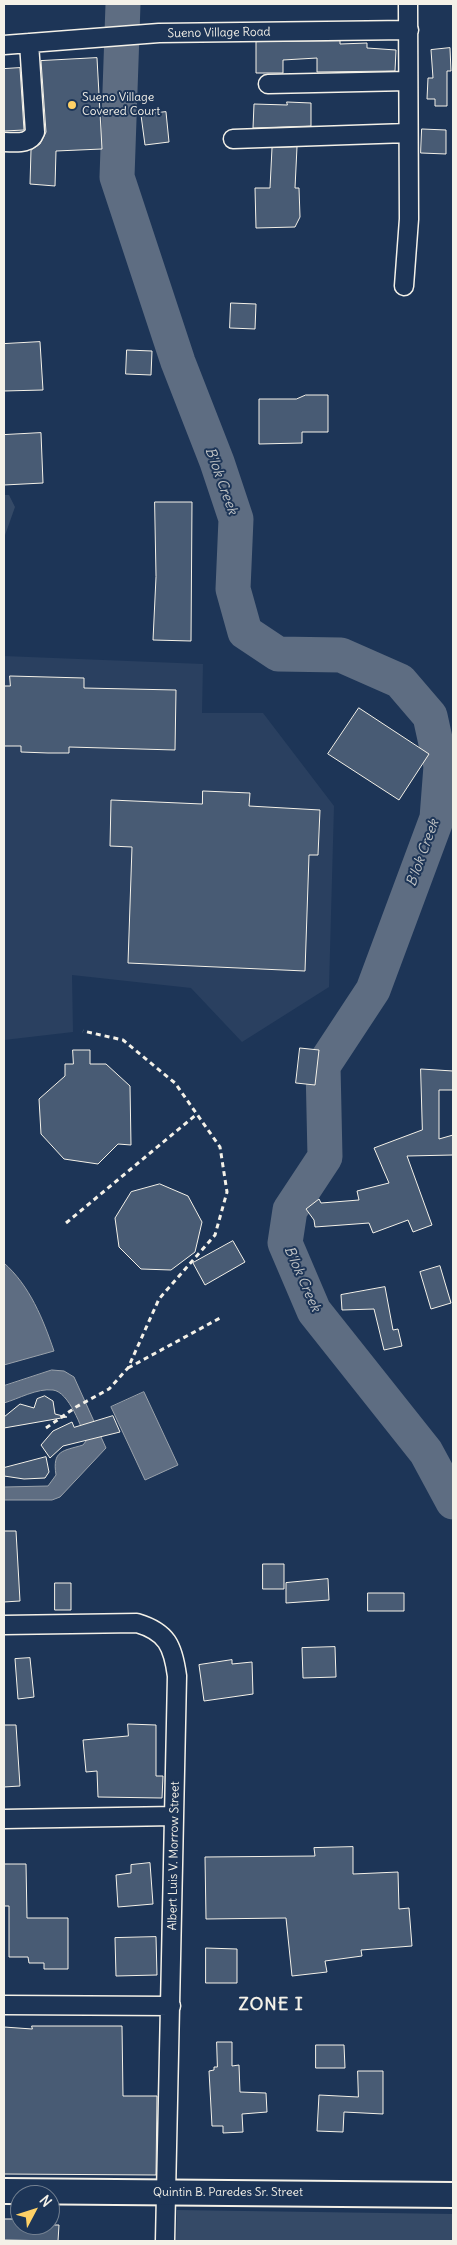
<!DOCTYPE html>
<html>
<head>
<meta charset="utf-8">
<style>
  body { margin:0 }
  #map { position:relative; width:457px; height:2245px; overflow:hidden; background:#1d3557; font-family:Delius,sans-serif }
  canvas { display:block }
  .frame { position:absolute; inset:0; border:5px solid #f4f1e8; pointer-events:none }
  .north { position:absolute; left:10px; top:2185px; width:50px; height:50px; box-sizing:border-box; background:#1d3557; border:1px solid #738091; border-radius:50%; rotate:50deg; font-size:14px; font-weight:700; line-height:20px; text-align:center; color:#f4f1e8 }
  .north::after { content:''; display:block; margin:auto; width:18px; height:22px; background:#ffd166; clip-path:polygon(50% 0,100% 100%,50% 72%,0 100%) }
</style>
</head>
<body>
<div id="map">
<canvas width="457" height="2245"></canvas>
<div class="frame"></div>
<div class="north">N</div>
</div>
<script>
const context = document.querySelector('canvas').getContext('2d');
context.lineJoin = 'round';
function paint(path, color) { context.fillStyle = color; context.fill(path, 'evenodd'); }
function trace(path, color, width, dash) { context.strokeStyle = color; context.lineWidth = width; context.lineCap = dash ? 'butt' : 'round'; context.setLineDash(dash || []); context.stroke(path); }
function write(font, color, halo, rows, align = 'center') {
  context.font = font + ' Delius,sans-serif'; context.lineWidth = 4; context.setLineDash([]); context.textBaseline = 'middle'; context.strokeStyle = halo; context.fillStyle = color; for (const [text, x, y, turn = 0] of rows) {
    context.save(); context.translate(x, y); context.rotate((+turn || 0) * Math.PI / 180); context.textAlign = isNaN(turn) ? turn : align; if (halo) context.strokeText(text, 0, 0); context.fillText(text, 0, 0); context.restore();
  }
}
paint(new Path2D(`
  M4,656L203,664L202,713H263L334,806L329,987L242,1042L191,988L72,975L73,1032L4,1040Z`), '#2a4060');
paint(new Path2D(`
  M4,495H9L15,507L4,538Z
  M177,2210L453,2214V2241H176Z`), '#354a67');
const water = new Path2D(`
  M4,1263C30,1286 43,1319 54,1351L4,1365Z
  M52,1370L64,1371L74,1377L106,1448L60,1497L52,1500H4V1487L48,1486L56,1475C52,1450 63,1451 83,1445L86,1441C82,1428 69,1392 53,1390C37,1388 18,1399 4,1403V1386Z
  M144,1392L178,1465L145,1480L111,1407Z`);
paint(water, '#5e6d82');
trace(water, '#9aa2ab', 1);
trace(new Path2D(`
  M123,4L117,177L178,362L217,462L236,519L233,589L245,632L278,654L341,655L400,681L430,716L441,766L437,818L373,990L323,1066L325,1157L290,1210L285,1243L314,1311L426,1452L453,1502`), '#5e6d82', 35);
const building = new Path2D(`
  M340,41V44L367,43V48L396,50L395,71L317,72V58L283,60V73H256V42Z
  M450,48L451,71H447V106H435V99H427L428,78H433L431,50Z
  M97,58L102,149L56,151L55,186L30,184L31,150L40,144L46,132L41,61Z
  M20,68L24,130L4,131V69Z
  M287,102L311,103V126L253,128L254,104L287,105Z
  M166,112L169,142L145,145L141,115Z
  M422,129L446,130V154L421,153Z
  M297,147L295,188H299L300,217L295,227L256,228L255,188H270L272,148Z
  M231,303L256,304L255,329L230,328Z
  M40,342L43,390L4,391V344Z
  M127,350L152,351L151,375L126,374Z
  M306,395H328V432H302V443L259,444V399H296Z
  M41,433L43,483L4,485V435Z
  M155,502H192L191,641L153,640L156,577Z
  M10,676L84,678V688L176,690L175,750L69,747V753H48L21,752V746H4V686H10Z
  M359,708L429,754L399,800L328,754Z
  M203,791L250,793L249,806L320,810L318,855H309L305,971L128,963L132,847L110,846L111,800L202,804Z
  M300,1048L319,1050L315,1085L296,1083Z
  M73,1050H90V1064H106L130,1086L131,1145L118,1144L98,1164L64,1159L41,1134L39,1099L65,1076V1064H73Z
  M421,1069L453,1071V1090H439V1139L453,1135V1155L407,1156L432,1225L413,1232L408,1220L373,1233L369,1223L315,1227L314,1220L306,1209L319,1199L321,1203L359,1200L357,1191L389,1183L374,1148L422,1130Z
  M160,1184L188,1196L202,1222L195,1252L171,1270L141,1269L119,1247L115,1218L131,1192Z
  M233,1241L245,1262L205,1285L193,1263Z
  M440,1266L451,1303L431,1309L420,1272Z
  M385,1287L393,1330L398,1329L402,1346L384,1350L374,1309L342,1310L341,1295Z
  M45,1396L53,1401L55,1414L67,1417L4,1428V1417L20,1404L34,1408L37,1399Z
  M113,1416L120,1432L63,1446L50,1458L41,1445L53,1431L72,1422L74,1427Z
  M46,1457L49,1472L45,1478L24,1479L4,1476V1468Z
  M4,1531H16L20,1601L4,1602Z
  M263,1564H284V1589H263Z
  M328,1579L329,1600L286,1603V1583Z
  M55,1583H71V1610H55Z
  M368,1593H404V1611H368Z
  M335,1647L336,1677L303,1678L302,1648Z
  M30,1658L34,1697L18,1699L15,1659Z
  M232,1660V1664L252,1662L253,1694L204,1701L199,1665Z
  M128,1724L156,1725V1776H163L162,1798L98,1797L97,1771L86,1772L83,1740L128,1736Z
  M4,1725H16L20,1786L4,1787Z
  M353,1847V1874L398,1872L399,1909L409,1908L412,1946L361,1950L362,1956L325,1961L327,1972L292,1976L286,1918L206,1919L205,1857L315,1856L314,1848Z
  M150,1863L153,1904L118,1907L116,1875L131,1873V1865Z
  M4,1864H26L27,1918H68V1969H44V1963H29L28,1957H9V1906H4Z
  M156,1937L157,1975L116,1976L115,1938Z
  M206,1948L237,1949V1983H206Z
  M32,2026H122L123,2096H157L156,2175L4,2174V2027L32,2029Z
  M217,2042H232V2066L239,2065L240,2092L266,2093L267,2112L242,2114L243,2132L223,2133V2126H212L209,2071L214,2070V2067H217Z
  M316,2045H344L345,2068H316Z
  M358,2071H383V2114L344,2112L343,2132L317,2131L319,2095L358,2097Z
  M4,2219H20V2225H59L58,2241L4,2240Z`);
paint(building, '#485b74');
trace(building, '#f4f1e8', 1);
const street = new Path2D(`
  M4,45L159,33L409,30
  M268,84L408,81
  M233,139L407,133
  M4,142C16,142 30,145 35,132L29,43
  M404,286L409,219L408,4
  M4,1625L137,1623C167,1632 173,1646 177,1676L165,2241
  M4,1819L174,1816
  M4,2005L171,2006`);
const secondary = new Path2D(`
  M4,2191L453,2195`);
trace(street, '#f4f1e8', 21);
trace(secondary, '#f4f1e8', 28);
trace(new Path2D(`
  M66,1223L197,1114
  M128,1368L220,1318
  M46,1428L76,1407L109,1389L128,1368L159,1299L215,1235L227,1192L220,1147L175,1083L123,1040L83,1031`), '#f4f1e8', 3, [5, 4]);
trace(street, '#1d3557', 18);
trace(secondary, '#1d3557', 24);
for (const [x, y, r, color] of [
  [72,105,5,"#ffd166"]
]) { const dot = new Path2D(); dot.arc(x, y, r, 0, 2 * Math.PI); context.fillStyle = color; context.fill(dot); trace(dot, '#1d3557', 2); }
write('12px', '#f4f1e8', '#1d3557', [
  ["Sueno Village Road",219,33,-1],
  ["Albert Luis V. Morrow Street",174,1856,-89],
  ["Quintin B. Paredes Sr. Street",228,2193]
]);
write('12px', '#f4f1e8', '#1d3557', [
  ["Sueno Village",82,98],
  ["Covered Court",82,112]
], 'left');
write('italic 14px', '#c0c3c4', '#1d3557', [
  ["B'lok Creek",221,481,70],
  ["B'lok Creek",423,853,-70],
  ["B'lok Creek",302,1279,66]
]);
context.letterSpacing = '1px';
write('bold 18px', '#f4f1e8', '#1d3557', [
  ["ZONE I",271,2005]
]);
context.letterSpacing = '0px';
</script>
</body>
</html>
